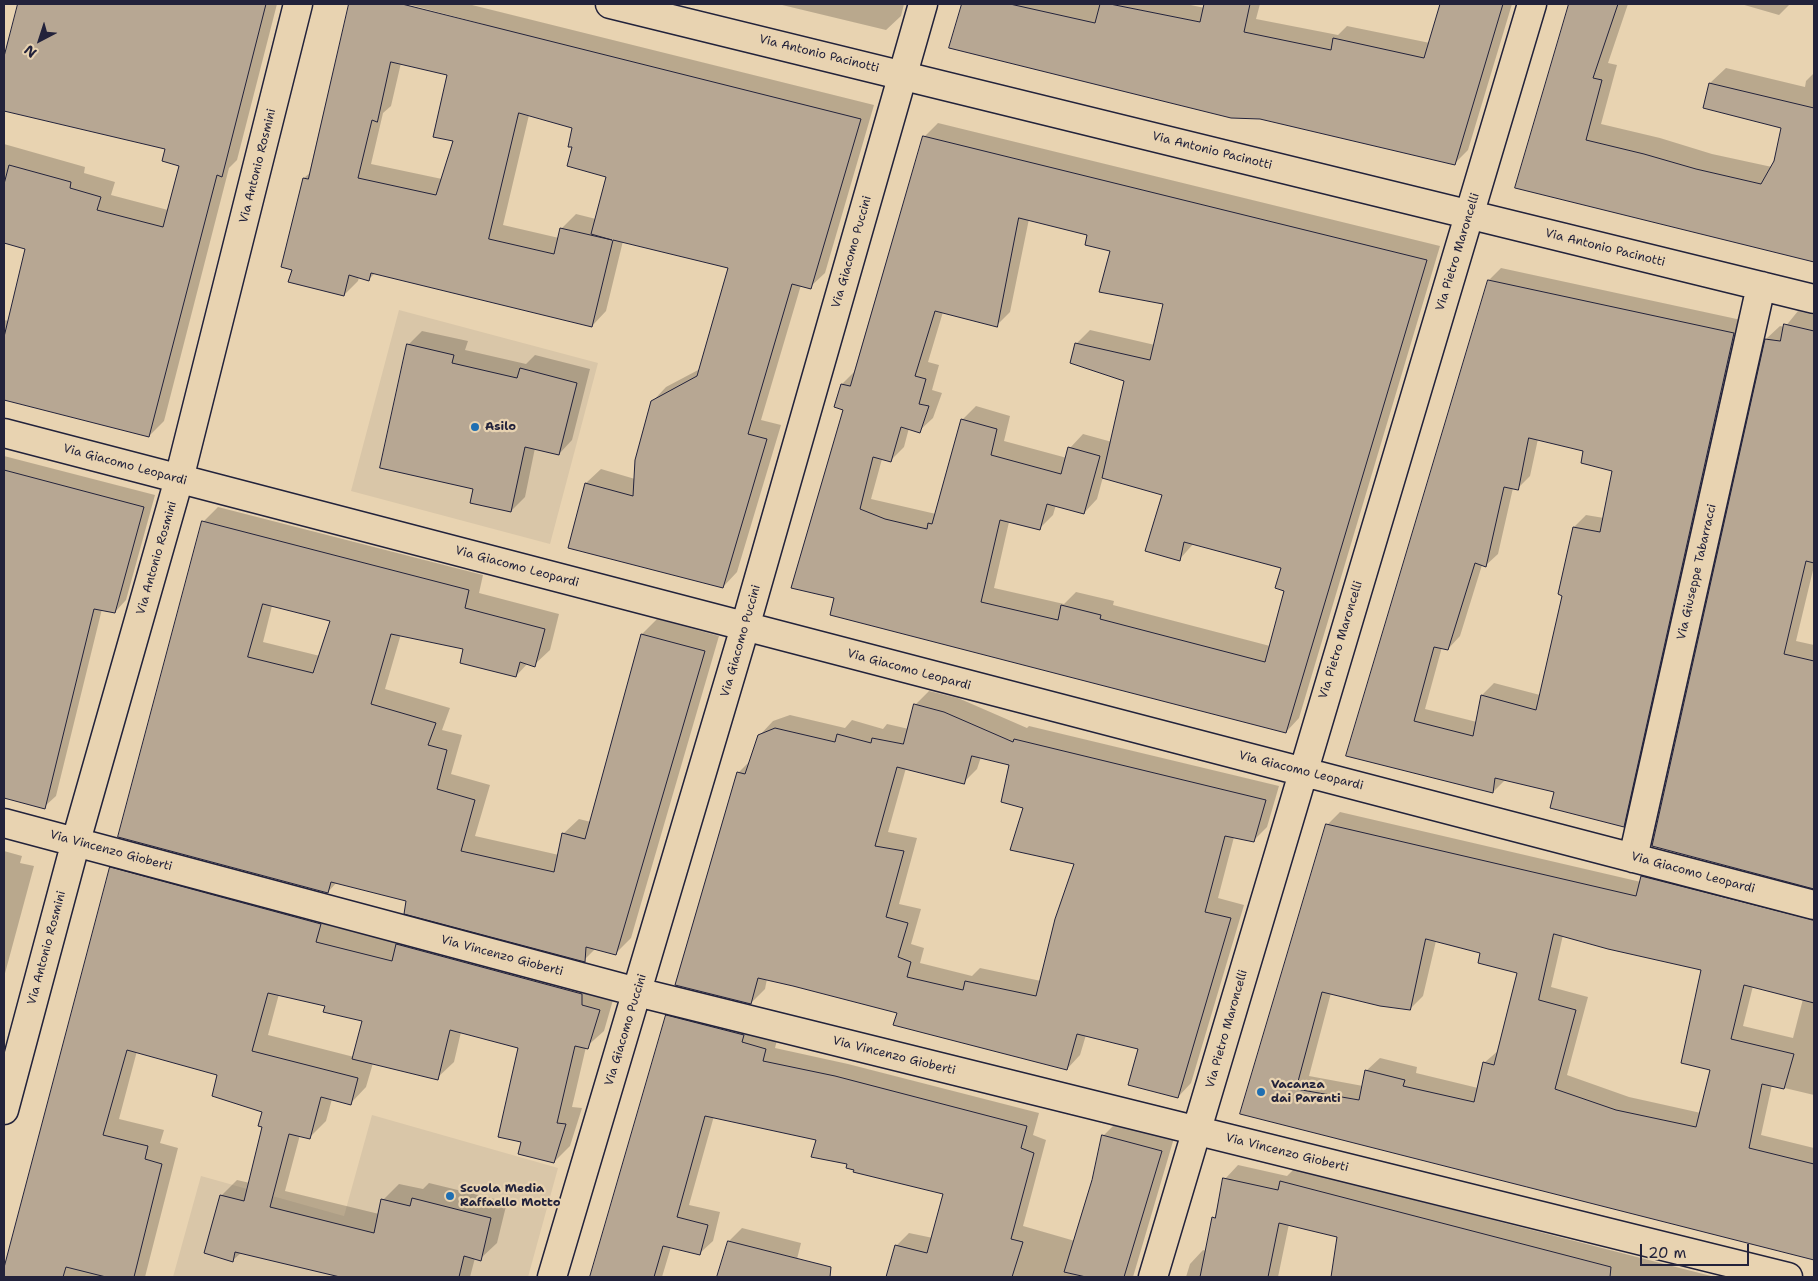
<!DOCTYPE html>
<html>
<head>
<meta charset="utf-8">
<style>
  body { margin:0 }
  #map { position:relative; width:1818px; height:1281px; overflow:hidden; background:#e8d3b1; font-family:"Shantell Sans",sans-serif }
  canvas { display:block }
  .frame { position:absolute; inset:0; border:5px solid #22223b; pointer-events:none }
  .north { position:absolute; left:15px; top:15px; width:50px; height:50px; -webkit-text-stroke:4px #e8d3b1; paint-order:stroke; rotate:220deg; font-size:14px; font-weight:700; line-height:20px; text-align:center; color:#22223b }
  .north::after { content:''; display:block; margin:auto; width:18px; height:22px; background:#22223b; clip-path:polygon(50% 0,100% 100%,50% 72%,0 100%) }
  .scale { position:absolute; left:1640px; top:1244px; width:109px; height:22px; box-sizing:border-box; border:2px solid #22223b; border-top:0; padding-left:6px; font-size:15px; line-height:18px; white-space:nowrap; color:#22223b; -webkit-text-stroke:4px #e8d3b1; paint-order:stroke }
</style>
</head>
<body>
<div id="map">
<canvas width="1818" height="1281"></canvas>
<div class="frame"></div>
<div class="north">N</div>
<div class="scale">20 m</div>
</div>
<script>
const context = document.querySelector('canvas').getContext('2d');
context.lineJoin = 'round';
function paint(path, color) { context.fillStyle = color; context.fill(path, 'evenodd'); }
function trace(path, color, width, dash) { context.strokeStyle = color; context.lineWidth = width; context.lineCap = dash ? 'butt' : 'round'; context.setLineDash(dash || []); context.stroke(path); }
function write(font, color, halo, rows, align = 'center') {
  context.font = font + ' "Shantell Sans",sans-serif'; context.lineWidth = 4.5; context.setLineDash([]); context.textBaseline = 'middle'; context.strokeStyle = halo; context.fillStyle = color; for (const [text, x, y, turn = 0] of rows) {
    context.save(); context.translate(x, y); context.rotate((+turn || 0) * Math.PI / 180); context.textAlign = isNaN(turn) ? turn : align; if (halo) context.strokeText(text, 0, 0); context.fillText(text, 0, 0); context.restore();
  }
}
paint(new Path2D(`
  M399,310L598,363L550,544L351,491Z
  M372,1115L558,1168L528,1277H173L201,1176L344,1216Z`), '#d9c6a8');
paint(new Path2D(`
  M19,4H277L237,160L229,168L164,421L149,436L4,398V320L9,321L26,248L4,242V144L85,167L84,173L115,182L111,195L168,210L180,165L167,148L4,110V54L7,51Z
  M350,4H397L482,27L483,24L407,4H468L874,105L825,273L810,287L801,285L761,420L781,425L737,572L723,587L570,547L586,483L601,469L635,479L652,402L666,387L700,369L730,267L623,241L606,311L592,326L375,273L369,279L359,277L358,281L344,295L293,269L304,178L311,172ZM401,63L449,74L454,141L442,179L371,164L383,113L391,106ZM529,115L574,127L573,146L608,176L596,219L576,214L562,228L559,238L503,225Z
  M778,4H904L901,16L886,30Z
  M963,4H1186L1205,8L1206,4H1260L1256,19L1338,35L1347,26L1430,43L1441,4H1512L1468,150L1455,163L950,47Z
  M1571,4H1628L1608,63L1617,65L1601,124L1660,138L1712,154L1772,167L1783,127L1704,107L1710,83L1726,68L1805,87L1806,81L1814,73V260L1517,187Z
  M1741,4H1790L1779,15Z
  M938,123L1440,246L1299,718L1286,732L835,597L845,409L842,384L856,370L924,137ZM1029,219L1089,234L1111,250L1165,303L1155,345L1090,330L1076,344L1125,380L1112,442L1083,434L1070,448L1067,458L1004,441L1010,416L976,406L962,420L936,514L871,499L882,459L890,461L904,447L909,428L919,431L933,418L942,393L932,390L939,365L928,362L943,312L997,325L1010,312ZM1103,477L1163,494L1179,560L1194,543L1282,567L1286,590L1270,646L1113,605L1114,601L1076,592L1064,604L994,588L1009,522L1039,529L1053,515L1056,505L1084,513L1097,499Z
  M1501,268L1746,321L1636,813L1623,826L1556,791L1506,779L1493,792L1348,755L1489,280ZM1538,439L1585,450L1614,470L1604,518L1586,515L1574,527L1564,595L1540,695L1494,683L1482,695L1477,722L1425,709L1442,647L1448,649L1460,636L1482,565L1485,566L1498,554L1513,488L1517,489L1530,476Z
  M1798,311L1814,315V447L1795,443L1787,482L1814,488V566L1796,641L1814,645V888L1653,846L1766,339L1780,326L1785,327Z
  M422,331L468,341L465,350L526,364L535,355L590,369L572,440L559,454L535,448L525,497L511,511L475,488L408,345Z
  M4,456L155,495L126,600L115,612L102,609L56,796L44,807L4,797Z
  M218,507L483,575L479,593L559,614L550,650L534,665L528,663L516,676L464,648L401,634L385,689L450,708L442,730L462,735L451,774L490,785L475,836L559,855L563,834L579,819L591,822L642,634L657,619L719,636L631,938L616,953L596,948L584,960L408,900L337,882L328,892L120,836L203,522ZM272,606L331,620L320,656L263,642Z
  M929,691L958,698L1027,728L1029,726L1279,786L1267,827L1253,841L1234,837L1218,898L1244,905L1191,1083L1178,1097L1139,1048L1086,1035L1080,1055L1067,1069L898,1012L767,979L765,989L751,1003L738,773L751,760L759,736L773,721L790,715L845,728L852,720L883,729L887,724L909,729L915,705ZM981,757L1010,765L1024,807L1076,863L1041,981L980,968L972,976L920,963L924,948L911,944L921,909L899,904L917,838L888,832L906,768L964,782L977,769Z
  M1340,812L1641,882L1642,877L1656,864L1814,905V1095L1772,1085L1761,1135L1814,1148V1259L1242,1113L1327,825ZM1563,935L1703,969L1711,1069L1701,1113L1629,1097L1567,1075L1588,997L1551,987ZM1436,941L1481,952L1518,972L1499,1050L1484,1063L1478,1088L1416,1073L1417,1067L1380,1058L1366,1071L1363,1086L1309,1076L1331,993L1410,1009L1423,996ZM1753,986L1803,999L1793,1038L1743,1026Z
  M4,851L22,856L20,863L34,866L4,977Z
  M127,852L336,908L331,926L399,943L414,928L615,993L604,1031L586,1047L572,1107L582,1108L570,1146L554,1162L522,1141L520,1047L461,1032L454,1062L437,1078L373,1063L366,1087L350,1104L332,1099L326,1121L310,1137L300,1135L285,1191L379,1214L383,1200L399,1184L423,1189L429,1183L507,1202L497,1243L480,1259L475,1258L470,1277H345L242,1252L233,1260L221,1196L237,1180L250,1183L263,1126V1112L218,1074L137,1051L119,1119L164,1130L160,1143L178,1148L145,1277H4L111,868ZM279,994L326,1005L363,1020L354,1057L268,1035Z
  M680,1003L778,1036L775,1048L848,1064L1039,1113L1033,1135L1046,1140L1023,1226L1075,1241L1093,1180L1103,1136L1116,1123L1174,1138L1133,1277H887L896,1246L909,1233L933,1238L945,1193L848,1163L817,1139L714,1116L689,1205L720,1212L713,1241L700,1253L671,1247L662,1277H591L667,1016Z
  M1238,1165L1287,1176L1294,1169L1715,1277H1362L1367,1253L1338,1236L1289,1224L1278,1277H1186L1190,1264L1203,1250L1206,1251L1225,1179Z
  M742,1228L801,1243L797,1259L824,1266L822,1277H718L729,1241Z`), '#0003');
const building = new Path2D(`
  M18,4H266L222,177L217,175L149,437L4,400V337L25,249L4,243V184L9,165L71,182L70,188L101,197L97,210L163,227L179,166L162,161L165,149L4,111V57Z
  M349,4H402L861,119L811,289L792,284L748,434L767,439L723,588L568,548L585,483L633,496L635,460L651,401L697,376L728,268L613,240L592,327L371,273L369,281L349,275L344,296L288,282L292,270L281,267L303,178L308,179ZM391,62L447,75L433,137L453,141L436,195L358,178L372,120L377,122ZM519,113L572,128L568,147H572L567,166L606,177L591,234L612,240L560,228L554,254L489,239Z
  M962,4H1010L1095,23L1100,4H1110L1200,22L1204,4H1250L1244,32L1331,50L1333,38L1424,58L1440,4H1503L1455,165L1260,119L1231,118L949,48Z
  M1569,4H1618L1593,78L1602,80L1586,140L1644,154L1696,169L1761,184L1774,161L1781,128L1703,108L1709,83L1814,108V262L1515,188Z
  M923,136L1427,260L1286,733L830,615L834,598L791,588L843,410L834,407L841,384L850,386ZM1019,218L1087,235L1085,245L1110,251L1099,292L1163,304L1150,360L1075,343L1070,363L1124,381L1102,478L1162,495L1145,551L1180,561L1184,542L1281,568L1275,588L1284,591L1265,662L1100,619L1101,615L1061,605L1058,620L981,602L1000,520L1040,530L1047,504L1084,514L1100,456L1068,447L1061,474L991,455L997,429L961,419L932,524L928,523L927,529L885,519L860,509L873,457L891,462L901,427L920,433L929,406L919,404L926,379L915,376L935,311L997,327Z
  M1488,280L1734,333L1624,827L1550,808L1554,792L1495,778L1493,793L1346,756ZM1529,438L1583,451L1581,463L1612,471L1600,532L1573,527L1558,594L1562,596L1536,710L1481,695L1473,736L1414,721L1434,647L1448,650L1475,563L1486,567L1504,487L1518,490Z
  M1784,324L1814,331V563L1806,561L1784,654L1814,661V889L1652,846L1765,339L1780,341Z
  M407,344L454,355L452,363L517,378L520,368L577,383L559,455L525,447L511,512L470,503L473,489L380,468Z
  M4,470L144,507L115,613L94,609L45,809L4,798Z
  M202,521L469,590L465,608L545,629L535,667L520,662L516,677L460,663L463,649L391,634L371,704L436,723L428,745L447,750L437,789L475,800L461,851L554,872L562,833L585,839L641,634L705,651L616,955L586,947L585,962L404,914L406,901L331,882L328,893L118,837ZM263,604L330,621L313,673L248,657Z
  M914,704L944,712L1013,742L1014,739L1266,800L1254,842L1225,836L1205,912L1231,918L1178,1098L1128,1085L1138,1049L1077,1034L1067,1070L893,1025L897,1013L793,986L758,978L751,1004L675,985L737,772L745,774L758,735L775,728L835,742L837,734L871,743L872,738L903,744ZM972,756L1009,765L1001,802L1023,808L1010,850L1074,864L1055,919L1036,996L965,981L963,990L907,977L911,962L898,957L908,923L886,917L904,851L875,846L897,767L964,784Z
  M1326,824L1636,896L1641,876L1814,920V1003L1744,985L1731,1039L1794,1054L1784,1089L1762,1084L1749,1148L1814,1164V1260L1240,1114ZM1554,934L1608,949L1701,970L1681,1063L1710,1070L1696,1127L1616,1110L1555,1089L1576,1010L1539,1000ZM1426,939L1480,953L1478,963L1517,973L1494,1065L1483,1062L1474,1102L1403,1086L1405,1080L1365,1070L1359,1100L1296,1089L1322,992L1380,1006L1410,1010Z
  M110,867L321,924L316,942L392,961L396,944L582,994V1005L600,1010L588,1049L575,1046L557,1123L566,1124L554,1163L518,1154L521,1142L498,1137L518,1048L450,1030L438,1080L352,1059L362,1021L323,1012L325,1006L268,993L252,1051L358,1078L351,1105L321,1097L310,1139L289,1134L270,1207L374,1233L381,1199L410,1206L412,1198L491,1218L481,1261L464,1256L459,1277H340L235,1252L233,1262L204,1253L220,1195L244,1201L262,1127L258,1126L262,1112L212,1096L217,1075L127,1050L103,1135L148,1146L145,1159L162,1164L134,1277H106L66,1267L63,1277H4V1268Z
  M666,1015L744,1035L742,1042L766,1049L763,1061L835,1076L1027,1126L1021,1148L1034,1153L1011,1239L1023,1242L1012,1277H886L895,1245L927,1253L943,1194L853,1172L854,1170L846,1168L847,1164L811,1157L816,1140L705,1116L677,1217L708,1225L700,1255L663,1246L654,1277H590Z
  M1102,1135L1162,1151L1124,1277H1086L1064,1272L1092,1180Z
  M1223,1178L1278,1190L1280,1181L1611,1267L1610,1277H1331L1337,1237L1279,1223L1268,1277H1200L1212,1217L1215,1218Z
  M728,1241L831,1267L830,1277H717Z`);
paint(building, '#b7a793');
trace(building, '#22223b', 1);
const minor = new Path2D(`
  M610,4L1814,299
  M4,433L1814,905
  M4,823L637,992L1788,1277
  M1633,858L1761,286
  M4,1110L76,841L179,479L298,4
  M552,1277L745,627L923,4
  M1153,1277L1532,4`);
trace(minor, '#22223b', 31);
trace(minor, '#e8d3b1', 28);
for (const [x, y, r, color] of [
  [475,427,5,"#1f6fb2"],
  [1261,1092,5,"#1f6fb2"],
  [450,1196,5,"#1f6fb2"]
]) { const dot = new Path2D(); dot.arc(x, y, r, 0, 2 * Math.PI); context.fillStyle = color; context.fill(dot); trace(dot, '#e8d3b1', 2); }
write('12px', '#22223b', '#e8d3b1', [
  ["Via Antonio Pacinotti",819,54,14],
  ["Via Antonio Pacinotti",1212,151,14],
  ["Via Antonio Rosmini",258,166,-76],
  ["Via Antonio Pacinotti",1605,248,14],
  ["Via Giacomo Puccini",852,252,-74],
  ["Via Pietro Maroncelli",1458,252,-73],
  ["Via Giacomo Leopardi",125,465,15],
  ["Via Antonio Rosmini",157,558,-74],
  ["Via Giacomo Leopardi",517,567,15],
  ["Via Giuseppe Tabarracci",1697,572,-77],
  ["Via Pietro Maroncelli",1341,640,-73],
  ["Via Giacomo Puccini",741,641,-74],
  ["Via Giacomo Leopardi",909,670,15],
  ["Via Giacomo Leopardi",1301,771,14],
  ["Via Vincenzo Gioberti",111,851,15],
  ["Via Giacomo Leopardi",1693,873,15],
  ["Via Antonio Rosmini",47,948,-75],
  ["Via Vincenzo Gioberti",502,956,15],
  ["Via Pietro Maroncelli",1227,1029,-74],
  ["Via Giacomo Puccini",626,1030,-73],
  ["Via Vincenzo Gioberti",894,1056,14],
  ["Via Vincenzo Gioberti",1287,1153,14]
]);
write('bold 12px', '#22223b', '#e8d3b1', [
  ["Asilo",485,427],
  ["Vacanza",1271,1085],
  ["dai Parenti",1271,1099],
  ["Scuola Media",460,1189],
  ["Raffaello Motto",460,1203]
], 'left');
</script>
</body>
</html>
